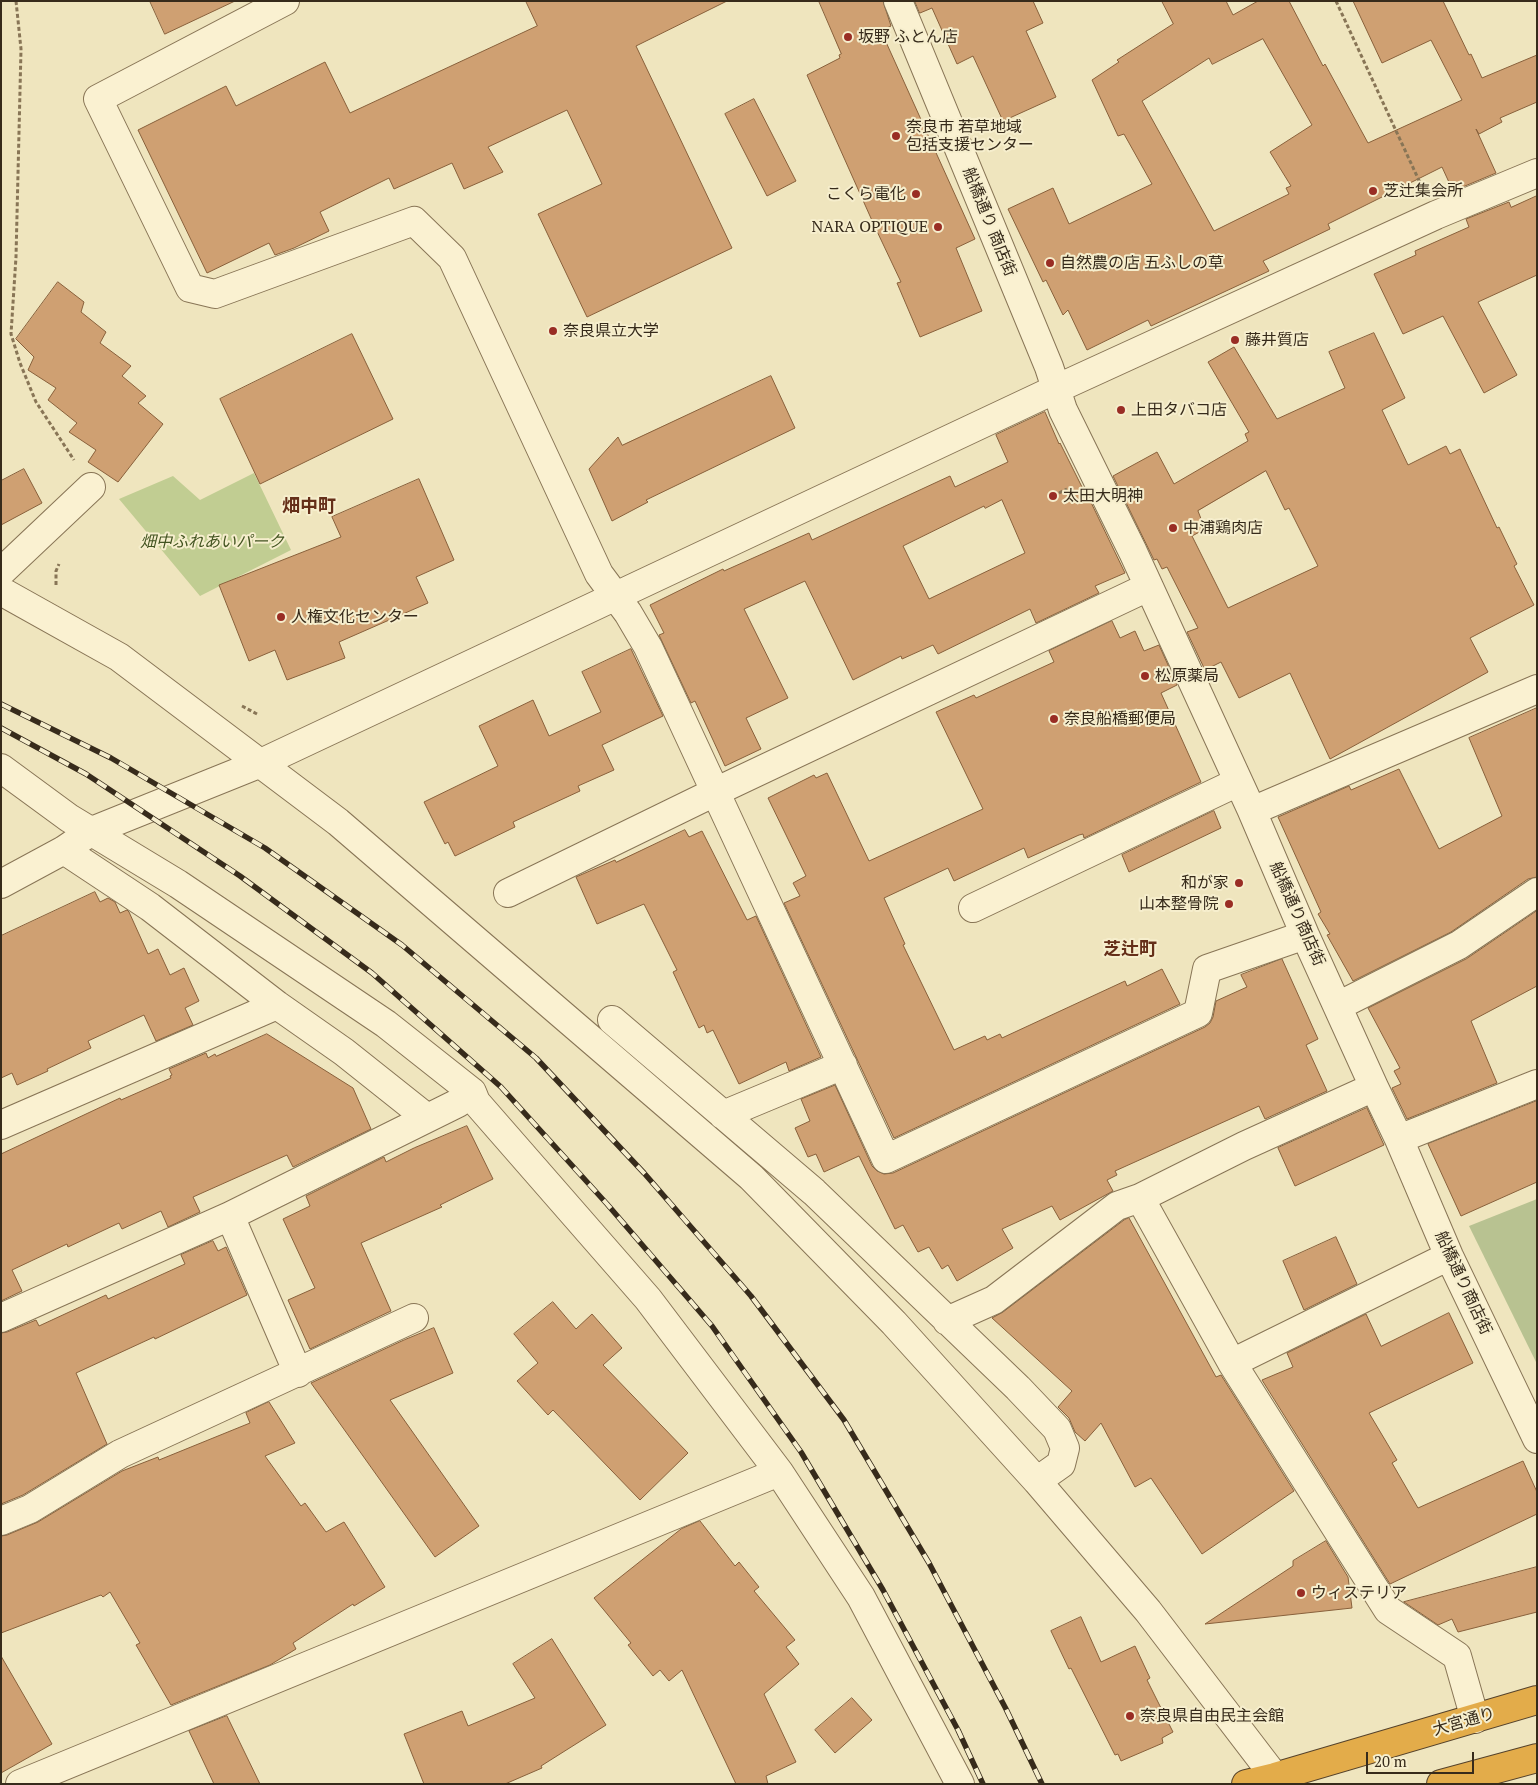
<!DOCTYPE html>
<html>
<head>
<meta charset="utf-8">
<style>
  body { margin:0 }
  #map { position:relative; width:1538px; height:1785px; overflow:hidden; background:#efe5be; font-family:"PT Serif",serif }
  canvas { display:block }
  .frame { position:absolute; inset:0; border:2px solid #372b1b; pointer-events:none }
  .scale { position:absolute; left:1366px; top:1752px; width:108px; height:22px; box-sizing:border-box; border:2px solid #372b1b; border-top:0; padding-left:6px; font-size:15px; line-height:18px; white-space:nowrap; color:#372b1b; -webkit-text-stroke:4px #f6eecd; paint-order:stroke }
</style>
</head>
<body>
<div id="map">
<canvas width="1538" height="1785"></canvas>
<div class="frame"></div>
<div class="scale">20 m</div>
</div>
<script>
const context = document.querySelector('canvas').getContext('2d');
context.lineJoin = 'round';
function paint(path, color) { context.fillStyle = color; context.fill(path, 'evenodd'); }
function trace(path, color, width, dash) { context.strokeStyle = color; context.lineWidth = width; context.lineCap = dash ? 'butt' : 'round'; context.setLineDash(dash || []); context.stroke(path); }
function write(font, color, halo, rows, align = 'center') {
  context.font = font + ' "PT Serif","Noto Sans JP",serif'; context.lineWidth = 4; context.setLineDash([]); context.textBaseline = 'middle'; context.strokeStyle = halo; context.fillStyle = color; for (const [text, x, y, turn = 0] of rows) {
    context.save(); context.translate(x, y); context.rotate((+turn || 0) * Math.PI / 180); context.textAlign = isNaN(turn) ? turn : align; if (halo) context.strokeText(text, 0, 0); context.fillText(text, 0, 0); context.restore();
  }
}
paint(new Path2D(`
  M254,473L291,550L200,596L119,499L173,476L200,500Z`), '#c1cd92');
paint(new Path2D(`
  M1537,1199V1364L1469,1226Z`), '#b8c291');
const building = new Path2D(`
  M150,1H235L165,34Z
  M526,1H727L636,46L732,248L587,317L538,214L602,184L567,110L488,147L503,172L464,189L452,163L394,189L389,178L320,212L329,231L294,248L275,255L269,243L207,273L138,130L226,86L236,106L325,62L350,113L537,26Z
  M819,1H883L891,26L881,31L975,239L956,248L982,311L920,337L897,283L901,282L874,225L807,75L840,58L839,55L841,54Z
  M915,1H1033L1043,23L1026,31L1056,97L1003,121L973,56L957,64L932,8L920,13Z
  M1162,1H1226L1233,15L1258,1H1289L1323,66L1325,64L1368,143L1462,100L1431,40L1382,63L1353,1H1443L1469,55L1471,54L1482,78L1537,55V102L1500,118L1502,122L1479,134L1476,129L1496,173L1453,191L1442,167L1328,224L1330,229L1263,261L1269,271L1151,326L1148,320L1087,350L1068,310L1063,315L1046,280L1043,282L1008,209L1053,188L1069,224L1152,184L1124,134L1118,136L1092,80L1119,62L1117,60L1173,24ZM1263,39L1312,125L1270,152L1291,186L1286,188L1289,194L1214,231L1142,101L1209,58L1212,64Z
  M754,99L796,181L767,196L725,114Z
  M1537,196V275L1478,302L1517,375L1484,393L1443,316L1403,334L1374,274L1416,255L1415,251L1469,227L1466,219L1509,202L1511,207Z
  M58,282L84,302L81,312L106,332L100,343L131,366L122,376L146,396L138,403L163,424L118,482L88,462L96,450L69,432L77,423L48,400L56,388L28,370L34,357L16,339Z
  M1374,333L1405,398L1382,410L1408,465L1446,446L1450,454L1460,449L1497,528L1499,527L1517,564L1514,566L1534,605L1470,638L1488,672L1330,759L1290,673L1239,698L1221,662L1205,670L1187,632L1198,628L1167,567L1162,569L1157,559L1154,560L1113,476L1157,452L1174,484L1248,441L1245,434L1249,432L1208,362L1234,347L1277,419L1345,388L1329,352ZM1266,471L1285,510L1289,508L1318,566L1228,608L1192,536L1205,529L1198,511Z
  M352,334L393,419L260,484L220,399Z
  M771,376L795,428L646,500L648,502L612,521L589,469L618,437L622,445Z
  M1045,412L1059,444L1060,443L1084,491L1085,490L1125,573L1095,586L1099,593L1036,623L1030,609L938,654L933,645L902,659L901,656L853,680L805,581L744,609L788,698L746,718L761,749L725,766L695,701L691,703L659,635L664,633L650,605L723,569L724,571L809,533L812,540L950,476L955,487L1008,462L996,435ZM1002,500L1025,553L929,599L903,546L984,506L985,508Z
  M24,469L42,503L1,525V481Z
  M419,479L454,560L416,577L428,603L339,642L345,658L287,680L275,650L249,661L219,585L341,537L332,517Z
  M1112,621L1120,638L1135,631L1144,651L1159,645L1177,685L1161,693L1201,782L1084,838L1083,834L1079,835L1028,858L1024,848L954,881L948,868L884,898L905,944L903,945L954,1050L985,1036L987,1040L1000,1034L1002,1038L1125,981L1127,986L1162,969L1180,1004L894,1138L784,903L800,896L793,883L806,876L768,798L814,775L816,778L827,773L869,861L983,809L936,712L974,695L976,698L1054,662L1049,651Z
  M631,649L663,716L602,745L614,770L578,786L580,791L513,822L515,827L455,856L448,842L445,844L424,802L498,766L479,726L533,700L549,736L601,712L582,672Z
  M1537,708V877L1528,879L1451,932L1353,981L1327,935L1330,934L1318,914L1321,912L1278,817L1349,786L1351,790L1399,769L1439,849L1502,816L1469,738Z
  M1214,811L1221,828L1129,872L1122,855Z
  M685,830L689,837L702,831L747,920L756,916L821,1057L789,1071L786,1062L739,1084L713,1030L707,1033L704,1025L699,1028L673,972L677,970L644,904L597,924L576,877L615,860L616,862Z
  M95,892L100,902L108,898L115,902L120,913L127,910L129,912L148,954L158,949L170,975L184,968L199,1001L185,1008L193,1025L156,1041L144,1015L88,1041L91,1048L47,1069L48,1071L17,1085L12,1073L1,1078V936Z
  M1537,911V986L1471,1021L1497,1083L1407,1119L1392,1088L1401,1084L1394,1071L1400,1068L1368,1008L1466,959Z
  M1282,959L1318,1039L1306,1045L1327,1091L1265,1119L1259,1106L1115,1171L1117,1175L1107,1180L1113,1191L1060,1220L1052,1206L1002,1229L1013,1248L957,1281L948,1265L942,1269L929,1247L918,1252L903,1225L895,1229L859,1156L824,1172L816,1154L808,1157L795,1128L810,1121L801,1099L835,1085L872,1166L877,1171L884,1174L893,1173L1205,1027L1210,1023L1213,1017L1216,1001L1247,987L1241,975Z
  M267,1034L353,1088L371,1129L293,1167L287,1155L193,1197L200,1212L168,1227L161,1211L122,1229L119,1223L68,1247L67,1244L12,1270L22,1291L1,1301V1154L120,1098L121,1100L171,1078L170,1076L172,1075L169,1069L206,1053L208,1058L215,1054L216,1056Z
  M1537,1101V1182L1461,1216L1428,1144Z
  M1367,1108L1384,1145L1295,1186L1278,1148Z
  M467,1126L493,1179L440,1205L442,1207L361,1243L391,1311L310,1349L288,1300L315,1288L283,1219L310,1206L306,1196L384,1157L386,1162L414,1148Z
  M1129,1218L1216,1377L1221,1375L1294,1491L1202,1554L1151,1478L1135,1487L1101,1423L1085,1441L1075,1432L1069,1418L1058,1407L1072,1391L992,1318L1003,1312L1124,1220Z
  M1336,1237L1357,1284L1304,1310L1283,1261Z
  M213,1241L218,1251L226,1247L247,1295L155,1339L154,1337L76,1373L107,1444L23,1495L1,1504V1333L7,1332L36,1320L39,1326L106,1295L108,1299L185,1264L181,1255Z
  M553,1302L576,1329L592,1314L622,1348L603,1365L688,1453L640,1500L553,1410L548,1415L517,1381L538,1363L514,1334Z
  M1449,1313L1473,1363L1369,1413L1397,1460L1392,1463L1418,1508L1523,1461L1537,1492V1514L1390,1584L1262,1380L1293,1367L1287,1353L1366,1314L1381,1346Z
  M434,1328L453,1373L390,1400L479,1526L435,1557L311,1383L404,1340Z
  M269,1402L295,1443L265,1456L301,1506L305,1503L326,1532L344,1522L385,1587L354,1606L353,1604L293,1643L296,1649L270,1665L171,1705L136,1645L140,1643L110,1592L103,1597L101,1595L1,1633V1536L7,1535L38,1522L122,1471L158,1457L159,1460L250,1423L246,1413Z
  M700,1521L735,1566L739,1562L759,1587L754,1591L795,1640L786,1647L799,1664L764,1694L796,1762L766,1776L768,1784H736L682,1670L669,1681L660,1670L653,1676L628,1645L631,1643L594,1598L681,1529Z
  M1326,1541L1348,1577L1352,1608L1205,1624L1293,1566V1561Z
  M1537,1567V1612L1458,1632L1452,1619L1438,1625L1404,1602Z
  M1081,1617L1101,1662L1135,1646L1150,1678L1147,1680L1173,1732L1162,1738L1163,1743L1121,1761L1118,1754L1115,1755L1071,1668L1069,1669L1051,1631Z
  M552,1639L606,1725L541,1766L542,1768L505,1784H424L404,1734L462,1711L468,1726L535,1698L513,1664Z
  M1,1656L52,1744L1,1773Z
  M852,1698L872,1720L835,1753L815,1730Z
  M227,1716L260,1784H214L189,1731Z`);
paint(building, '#cfa072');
trace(building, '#88603b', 1);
const minor = new Path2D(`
  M285,1L98,99L190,288L215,294L414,221L452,258L599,574L628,613L648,647L886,1159L1198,1013L1207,969L1305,935
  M898,1L1049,367L1063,410L1133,552L1252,811L1305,935L1374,1087L1399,1139L1449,1256L1537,1439
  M1,572L91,487
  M1,591L119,657L338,822L751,1177L894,1323L1037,1481L1148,1611L1275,1777
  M1,768L69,818L178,884L386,1024L472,1092L476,1102L648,1299L779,1472L861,1597L960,1784
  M1252,811L1537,689
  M64,850L150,907L277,1005L344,1052L427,1118
  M1,884L64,850L92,831L261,763L1056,389L1436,215L1537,173
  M508,893L715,792L1148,587
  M973,908L1238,782
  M1338,1006L1459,945L1537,892
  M612,1020L814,1192L1018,1388L1057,1429L1065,1448L1061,1464L1037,1481
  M723,1115L843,1065
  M1,1125L277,1005
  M1399,1139L1537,1084
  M1140,1198L1232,1363L1388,1610L1457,1656L1475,1719
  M230,1216L298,1373
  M1,1318L230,1216L458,1103L472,1092
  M947,1321L994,1300L1117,1206L1140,1198L1244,1146L1374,1087
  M1232,1363L1449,1256
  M1,1521L30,1509L120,1454L414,1318
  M20,1784L779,1472`);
const highway = new Path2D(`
  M1246,1784L1275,1777L1537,1700
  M1441,1784L1537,1758`);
trace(minor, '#887556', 30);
trace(highway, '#55422b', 30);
trace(new Path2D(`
  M16,1L21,49L16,257L11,334L20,363L36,402L74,460
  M1336,1L1422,187
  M1059,493L1067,489
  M56,585V571L59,564
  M242,706L257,714`), '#887556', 3, [4, 2.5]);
trace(minor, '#faf1d1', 28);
trace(highway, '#e3ac4a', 28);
const rail = new Path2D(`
  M1,704L111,758L265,848L402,945L536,1058L644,1173L751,1296L844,1420L929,1563L1006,1709L1042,1784
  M1,728L86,774L240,876L372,973L501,1087L607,1204L712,1326L801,1452L883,1590L958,1730L983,1784`);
trace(rail, '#372b1b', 5.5);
trace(rail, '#f6eecd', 4, [11]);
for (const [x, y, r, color] of [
  [848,37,5,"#992d24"],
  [896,136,5,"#992d24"],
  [1373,191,5,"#992d24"],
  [916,194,5,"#992d24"],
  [938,227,5,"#992d24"],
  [1050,263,5,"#992d24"],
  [553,331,5,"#992d24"],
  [1235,340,5,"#992d24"],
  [1121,410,5,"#992d24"],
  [1053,496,5,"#992d24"],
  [1173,528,5,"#992d24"],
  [281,617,5,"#992d24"],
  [1145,676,5,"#992d24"],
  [1054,719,5,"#992d24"],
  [1239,883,5,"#992d24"],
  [1229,904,5,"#992d24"],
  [1301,1593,5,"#992d24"],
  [1130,1716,5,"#992d24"]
]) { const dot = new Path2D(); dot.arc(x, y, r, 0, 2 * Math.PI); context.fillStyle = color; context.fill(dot); trace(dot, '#f6eecd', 2); }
write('16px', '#372b1b', '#f6eecd', [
  ["坂野 ふとん店",858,37],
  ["奈良市 若草地域",906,127],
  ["包括支援センター",906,145],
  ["芝辻集会所",1383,191],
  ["こくら電化",906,194,"right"],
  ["NARA OPTIQUE",928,227,"right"],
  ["自然農の店 五ふしの草",1060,263],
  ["奈良県立大学",563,331],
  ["藤井質店",1245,340],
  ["上田タバコ店",1131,410],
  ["太田大明神",1063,496],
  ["中浦鶏肉店",1183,528],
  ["人権文化センター",291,617],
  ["松原薬局",1155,676],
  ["奈良船橋郵便局",1064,719],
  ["和が家",1229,883,"right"],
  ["山本整骨院",1219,904,"right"],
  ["ウィステリア",1311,1593],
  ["奈良県自由民主会館",1140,1716]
], 'left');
write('16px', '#372b1b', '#f6eecd', [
  ["船橋通り 商店街",989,222,68],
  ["船橋通り商店街",1297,914,66],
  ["船橋通り商店街",1463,1283,65],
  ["大宮通り",1464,1722,-16]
]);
write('italic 16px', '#435421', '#f6eecd', [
  ["畑中ふれあいパーク",212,542]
]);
write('bold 18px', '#652f19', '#f6eecd', [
  ["畑中町",309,507],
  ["芝辻町",1130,950]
]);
</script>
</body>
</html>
